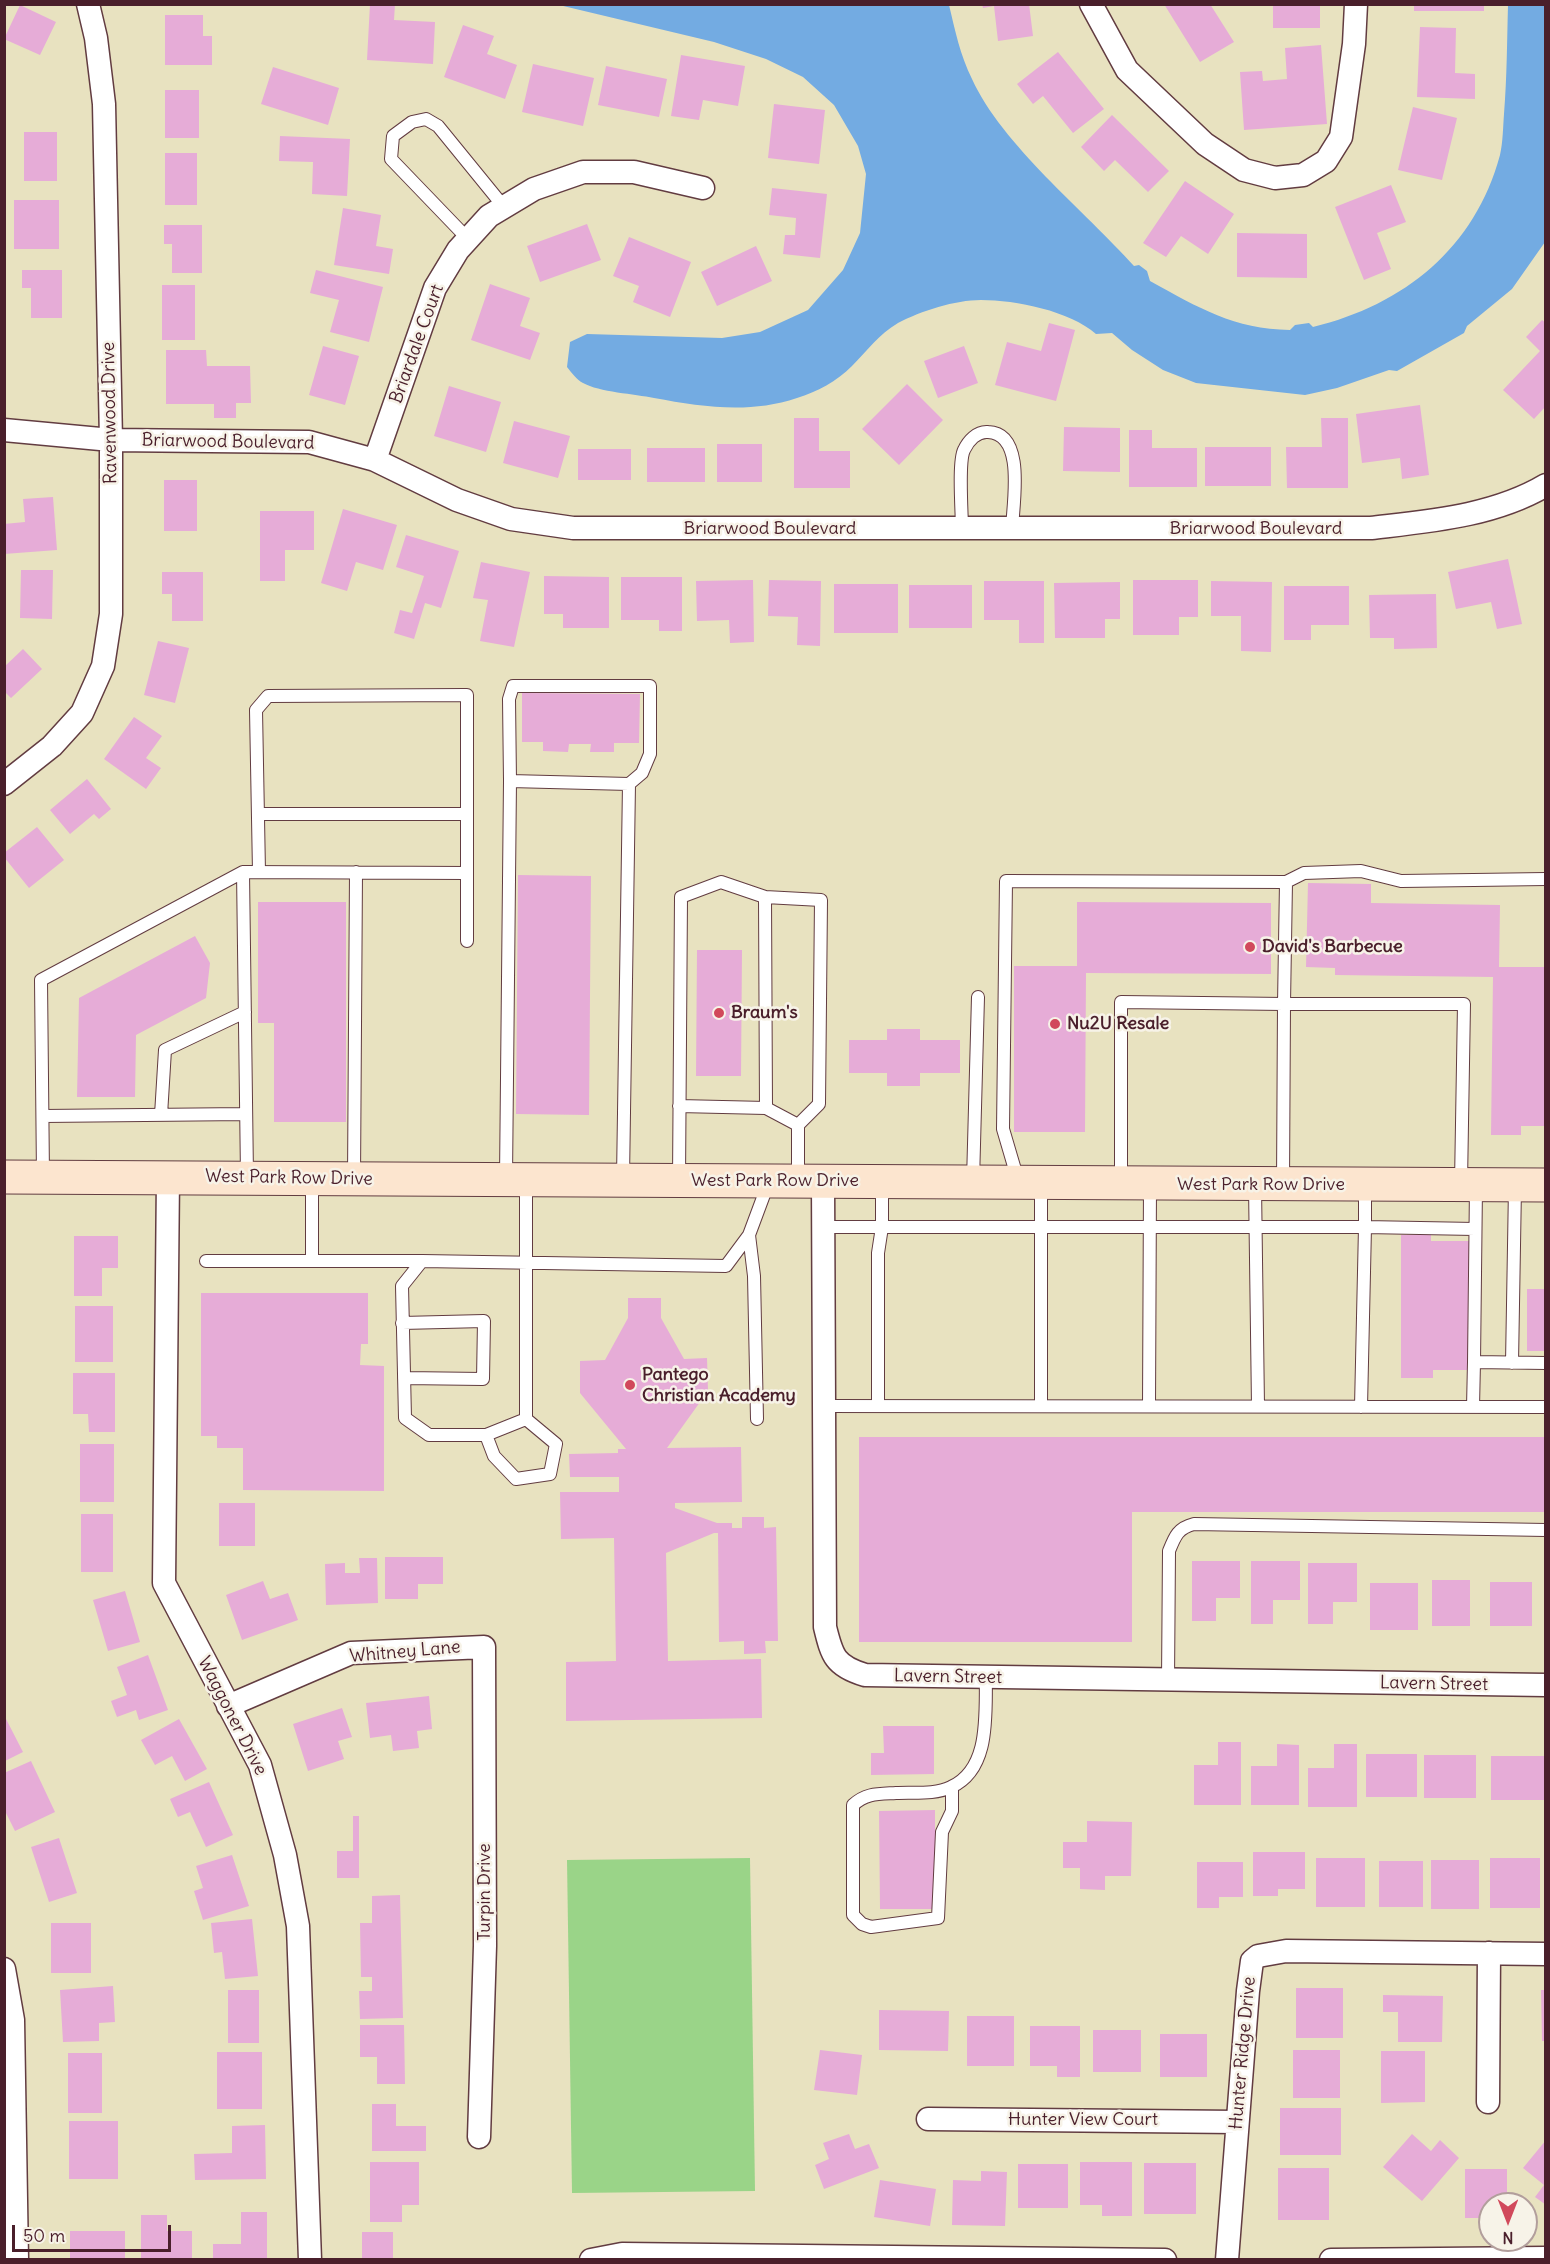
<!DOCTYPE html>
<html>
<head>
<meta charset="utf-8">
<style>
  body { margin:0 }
  #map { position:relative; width:1550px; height:2264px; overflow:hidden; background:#e8e2c0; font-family:Delius,sans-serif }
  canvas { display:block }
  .frame { position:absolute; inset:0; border:6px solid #4a1f2b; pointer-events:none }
  .north { position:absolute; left:1478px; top:2192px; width:60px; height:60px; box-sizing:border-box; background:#f7f3e8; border:2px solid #b29e9c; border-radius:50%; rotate:180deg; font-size:16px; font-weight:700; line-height:24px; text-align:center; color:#4a1f2b }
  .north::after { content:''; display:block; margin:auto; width:21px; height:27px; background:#d1495b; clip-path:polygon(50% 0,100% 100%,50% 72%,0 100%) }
  .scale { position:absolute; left:12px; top:2225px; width:159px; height:27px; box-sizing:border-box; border:3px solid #4a1f2b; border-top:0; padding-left:8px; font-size:18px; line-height:21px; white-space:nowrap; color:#4a1f2b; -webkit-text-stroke:4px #f7f3e8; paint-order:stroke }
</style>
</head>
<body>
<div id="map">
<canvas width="1550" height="2264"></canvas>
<div class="frame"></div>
<div class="north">N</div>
<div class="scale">50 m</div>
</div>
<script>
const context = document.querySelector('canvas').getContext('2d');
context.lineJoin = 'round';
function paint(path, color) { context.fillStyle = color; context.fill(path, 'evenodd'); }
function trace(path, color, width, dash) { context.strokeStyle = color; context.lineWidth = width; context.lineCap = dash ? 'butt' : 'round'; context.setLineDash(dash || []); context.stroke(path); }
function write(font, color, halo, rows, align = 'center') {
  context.font = font + ' Delius,sans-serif'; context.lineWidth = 5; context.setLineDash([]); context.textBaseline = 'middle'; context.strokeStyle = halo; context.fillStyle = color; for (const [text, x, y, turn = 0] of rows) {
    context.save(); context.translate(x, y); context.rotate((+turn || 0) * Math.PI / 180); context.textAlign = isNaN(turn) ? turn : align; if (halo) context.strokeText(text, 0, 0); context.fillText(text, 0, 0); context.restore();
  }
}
paint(new Path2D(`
  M750,1858L755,2191L572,2193L567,1860Z`), '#9ad488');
paint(new Path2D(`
  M559,5H949C955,30 960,55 972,79C1002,145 1085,211 1134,266L1139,265L1147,271L1150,281C1199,308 1234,329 1290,330L1295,325L1309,323L1313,327C1404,305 1475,248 1500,155C1503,142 1503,127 1504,114C1507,77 1507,41 1508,5H1545V242L1512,289L1467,326L1464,333L1397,371L1389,370L1337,388L1305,395L1196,383L1163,370L1132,350L1112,333L1096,334C1070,311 1016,300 981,300C955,300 921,311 898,323C879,334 867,351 852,366C837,381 817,392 797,398C749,414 703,407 654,398C635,394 599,392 583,383C577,380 571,372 567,367L570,342L587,334L722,338L760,332L808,310L843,270L860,233L866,174L858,146L834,105L803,77L766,59L714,42Z`), '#73abe2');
paint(new Path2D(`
  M370,4H395L394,20L435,22L433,64L367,60Z
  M982,4H1029L1033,36L998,41L994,6L983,8Z
  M1164,4H1210L1234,42L1200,62Z
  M1273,4H1320V28H1273Z
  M1414,4H1484V11H1414Z
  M20,5L56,22L40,55L4,39Z
  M165,15H203V36H212V65H165Z
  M463,25L494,36L487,54L517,65L505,99L444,77Z
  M1420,27L1456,28L1455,73L1475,74V99L1417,97Z
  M1321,45L1327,124L1244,130L1240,72L1262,71L1263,81L1287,79L1285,48Z
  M1058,52L1104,109L1073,133L1043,96L1033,104L1017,84Z
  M681,55L745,66L738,106L703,100L699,120L671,116Z
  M533,64L594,78L583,126L522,112Z
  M606,66L667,79L659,117L598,105Z
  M273,67L339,88L328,125L261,104Z
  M165,90H199V138H165Z
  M774,104L825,110L819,164L768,158Z
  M1413,107L1457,118L1442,180L1398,170Z
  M1112,115L1169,171L1148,192L1115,160L1104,171L1081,147Z
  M24,132H57V181H24Z
  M280,136L350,139L347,196L312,194L313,162L279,161Z
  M165,153H197V205H165Z
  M1185,181L1234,214L1208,254L1181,236L1166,257L1143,243Z
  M1391,185L1406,222L1377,233L1391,269L1364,280L1335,207Z
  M772,188L827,194L820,258L783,254L785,235H795L796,218L769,215Z
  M14,200H59V249H14Z
  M343,208L381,215L376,246L393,249L389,274L334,265Z
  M587,224L601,260L540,282L527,246Z
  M164,225H202V273H172V244H164Z
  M1237,233L1307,234V278L1237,277Z
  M629,237L691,262L670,317L633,302L639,286L613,276Z
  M756,246L772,281L717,306L701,272Z
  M22,270H62V318H31V288H22Z
  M316,270L383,287L369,342L330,332L339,300L310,293Z
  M490,284L530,298L520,326L540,333L530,360L471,340Z
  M162,285H195V340H162Z
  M1542,320L1546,323V406L1534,419L1503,390L1540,351L1526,337Z
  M1049,323L1075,330L1056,401L995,385L1007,342L1041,351Z
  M323,346L359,356L345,405L309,395Z
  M964,346L978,383L938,398L924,361Z
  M166,350H206L207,366H250L251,403H236V418H214V404H166Z
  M907,384L943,420L899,465L862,429Z
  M449,386L501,402L486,452L434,436Z
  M1420,405L1429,475L1402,479L1400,458L1362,463L1356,414Z
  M794,418H819V451H850V488H794Z
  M1321,418H1348V488H1287L1286,447H1322Z
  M514,421L570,436L558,478L503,463Z
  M1064,427L1120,428V472L1063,471Z
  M1129,430H1152V448H1197V487H1129Z
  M717,444H762V482H717Z
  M1205,447H1271V486H1205Z
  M647,448H705V482H647Z
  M578,449H631V480H578Z
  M164,480H197V531H164Z
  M53,497L57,550L4,554V524L25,522L23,499Z
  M343,509L397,525L383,570L356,562L347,591L321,583Z
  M260,511H314V550H285V581H260Z
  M406,535L459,551L441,608L425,603L414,639L394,633L400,610L412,613L424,576L396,567Z
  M1508,559L1522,624L1497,629L1491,602L1456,609L1448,572Z
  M481,562L530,572L514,647L480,641L488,600L473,598Z
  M21,570H53L52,619L20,618Z
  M162,572H203V621H172V594H162Z
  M544,576L609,577V628H563V614H544Z
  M621,577H682V631H659V620H621Z
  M753,580L754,642L730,643L729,620L697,621L696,581Z
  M769,580L821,581L820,646L797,645L798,617L768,616Z
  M1133,580H1198V617H1179V635H1133Z
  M984,581H1044V643H1019V620H984Z
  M1211,581L1272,582L1271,652L1241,651V616H1211Z
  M1120,582V619H1105V638H1055L1054,583Z
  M834,584H898V633H834Z
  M909,585H972V628H909Z
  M1284,586H1349V625H1311V640H1284Z
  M1436,594L1437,648L1394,649V638H1370L1369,595Z
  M158,641L189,648L175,703L144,695Z
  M23,649L42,669L11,698L4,691V667Z
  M522,693L640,694L639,743H614V752H590L591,744H569L568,752L543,751V742H522Z
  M134,717L162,736L146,758L161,768L146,789L104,759Z
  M87,779L111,809L99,819L94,814L70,834L50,810Z
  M37,827L64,860L29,888L4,857V853Z
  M518,875L591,876L589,1115L516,1114Z
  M1308,883L1371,884V903L1500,905L1499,967H1546V1126H1521V1135H1491L1493,977L1335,975V968L1306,967Z
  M258,902H346V1122H274V1023H258Z
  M1077,902L1271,903V974L1086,973L1085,1132H1014V966H1077Z
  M195,936L210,963L206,998L136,1035L135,1097H77L79,998Z
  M697,950H742L741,1076H696Z
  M887,1029H920V1040H960V1073H920V1086H887V1073H849V1040H887Z
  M1401,1235H1431V1241H1469V1370H1433V1378H1401Z
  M74,1236H118V1268H102V1296H74Z
  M1527,1289H1546V1351H1527Z
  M201,1293H368V1344H361L360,1365L384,1366V1491L243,1490V1448H217V1436H201Z
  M628,1298H661V1318L684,1359L707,1358L708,1391L667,1448L741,1447L742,1502L675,1503V1508L717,1523H732V1528H742V1517H764V1528L776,1527L778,1641H765L766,1653L744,1654V1641L719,1642L718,1533H714L666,1553L668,1661L761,1659L762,1718L566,1721V1662L616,1661L614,1538L561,1539L560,1492H619V1477H570L569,1454L618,1453V1449H626L580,1393V1361L605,1360L628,1318Z
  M75,1306H113V1362H75Z
  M73,1373H115V1432H89L88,1414H73Z
  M859,1437H1546V1512H1132V1642H859Z
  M80,1444H114V1502H80Z
  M219,1503H255V1546H219Z
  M81,1514H113V1572H81Z
  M385,1557H443V1584H418V1599H385Z
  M359,1558H377L378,1603L326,1605L325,1564L345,1563V1573H360Z
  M1192,1561H1240V1598H1216V1621H1192Z
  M1251,1561H1300V1600H1273V1624H1251Z
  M1308,1563H1357V1602H1333V1624H1308Z
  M1432,1580H1470V1626H1432Z
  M263,1581L270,1599L288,1593L298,1620L242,1640L226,1595Z
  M1490,1582H1532V1626H1490Z
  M1370,1583H1418V1630H1370Z
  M125,1591L140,1642L108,1651L93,1600Z
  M148,1655L168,1710L139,1720L136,1710L117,1717L111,1701L127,1695L117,1667Z
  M429,1696L432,1729L417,1731L419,1748L393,1751L391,1735L370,1738L366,1703Z
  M342,1708L352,1737L338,1741L344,1759L308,1771L293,1724Z
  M5,1717L23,1752L5,1761Z
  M179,1719L207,1769L185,1781L172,1756L155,1765L141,1740Z
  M883,1726H934V1774L871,1775V1753H884Z
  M1218,1742H1241V1805H1194V1765H1218Z
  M1277,1744L1299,1745V1805H1251V1766H1277Z
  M1334,1744H1357V1807H1308V1768H1334Z
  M1366,1754H1417V1797H1366Z
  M1424,1755H1476V1798H1424Z
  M1491,1756H1544V1800H1491Z
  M31,1761L55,1812L15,1831L4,1809V1773Z
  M209,1782L233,1835L206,1847L190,1812L178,1817L170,1799Z
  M935,1810V1909H880L879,1811Z
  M353,1816H359V1878H337V1851H353Z
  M1087,1821L1132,1822L1131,1876H1105V1890L1080,1889V1868H1063V1842H1087Z
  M59,1838L77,1893L49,1902L31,1847Z
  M1253,1852H1305V1889H1278V1896H1253Z
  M232,1855L249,1906L203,1920L194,1891L203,1888L196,1866Z
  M1316,1858H1365V1907H1316Z
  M1490,1858H1540V1908H1490Z
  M1431,1860H1479V1909H1431Z
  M1379,1861H1423V1907H1379Z
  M1197,1862H1243V1897H1219V1908H1197Z
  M400,1895L403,2018L360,2019L359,1991H372V1977H361L360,1923H372V1896Z
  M252,1919L258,1976L225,1979L222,1952L214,1953L211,1923Z
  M51,1923H91V1973H51Z
  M113,1986L115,2022L99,2023V2041L63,2042L60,1990Z
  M1296,1988H1343V2038H1296Z
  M228,1990H259V2043H228Z
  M1541,1990H1546V2041H1542Z
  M1383,1995L1443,1996L1442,2042H1398V2012H1383Z
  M879,2010L949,2011L948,2051L879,2050Z
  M967,2016H1014V2066H967Z
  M360,2025H404L405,2084H377V2057H360Z
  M1030,2026H1080V2077H1057V2066H1030Z
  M1093,2030H1141V2072H1093Z
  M1160,2034H1207V2077H1160Z
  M820,2050L862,2055L857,2095L814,2090Z
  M1293,2050H1340V2098H1293Z
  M1381,2051H1425V2102L1381,2103Z
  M217,2052H262V2109H217Z
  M68,2053H102V2113H68Z
  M372,2104H396V2126H426V2151H372Z
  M1280,2108H1341V2155H1280Z
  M69,2121H118V2179H69Z
  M265,2125L266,2179L195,2180L194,2154L232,2153V2126Z
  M849,2134L855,2149L869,2144L879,2168L824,2189L815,2165L829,2159L823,2143Z
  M1412,2134L1431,2151L1440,2140L1459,2158L1422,2201L1383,2167Z
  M1546,2140V2205L1535,2197L1544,2185L1523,2168Z
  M370,2162H419V2205H402V2222H370Z
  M1080,2162H1132V2216H1102V2205H1080Z
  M1144,2163H1196V2214H1144Z
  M1018,2164H1068V2208H1018Z
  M1278,2168H1329V2220H1278Z
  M1465,2169H1507V2204H1490V2218H1465Z
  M981,2171L1007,2172L1005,2226L952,2225L953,2180L981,2181Z
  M880,2180L936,2189L930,2226L874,2217Z
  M241,2212H267V2260H213V2244H241Z
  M141,2215H167V2231H192V2260H141Z
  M70,2231H125V2260H70Z
  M362,2232H393V2260H362Z`), '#e6acd7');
const service = new Path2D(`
  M468,239L391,159L393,136L412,122L426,119L438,126L504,207
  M962,529C962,513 958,462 964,450C968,441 977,431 988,432C1026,433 1013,503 1012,529
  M510,781L509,699L513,686H650V754L642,773L629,784
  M258,814H467
  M243,872L467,873V695L268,696L256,710L259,872
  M467,873V941
  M1286,882L1304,873L1361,871L1401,881L1546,879
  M765,897L821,900L819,1104L798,1125
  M679,1106L766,1108
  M161,1115L165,1050L245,1012
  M43,1116L246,1114
  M43,1176L41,980L243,872L247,1176
  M506,1177L510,781L629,784L623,1178
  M354,1178L356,872
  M312,1180V1260
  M679,1180L681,897L721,882L765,897L766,1108L798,1125V1180
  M1018,1180L1003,1129L1006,881L1286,882L1284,1004L1121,1002V1182
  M973,1181L978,997
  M1041,1183V1406
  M1283,1184L1284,1004H1464L1461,1183
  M1255,1186L1258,1406
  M1365,1186V1227L1475,1229
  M823,1227H1365L1361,1407
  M749,1235L754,1276L757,1419
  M206,1261H422
  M402,1323L484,1321L483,1379L404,1378
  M1474,1362L1476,1186
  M1512,1363L1515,1187
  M824,1406L1546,1407
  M878,1406V1253L882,1227V1182
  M1149,1406L1150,1185
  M1473,1407L1474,1362L1546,1363
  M526,1419L486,1435H429L405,1418L402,1286L422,1261L726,1266L749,1235L768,1184
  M486,1435L494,1456L516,1479L550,1474L556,1444L526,1419V1180
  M1168,1681L1169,1551C1175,1536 1178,1528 1194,1524L1546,1530
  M952,1787V1811L942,1832L938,1918L871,1927L862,1924L853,1915V1805C866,1793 878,1794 896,1793C913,1792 935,1795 951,1787C991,1769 985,1713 986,1678`);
const minor = new Path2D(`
  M1091,4L1127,70L1205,144L1244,170L1275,178L1303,175L1326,161L1341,137L1354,44L1356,4
  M4,430L111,440L309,442L375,460L457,500L511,519L573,528H1371C1430,521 1494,516 1546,485
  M375,460L435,288L458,250L489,216L534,189L583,172H634L703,188
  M4,784L52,746L82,713L103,666L111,614V440L104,104L96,38L88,4
  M168,1176L164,1583L260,1765L285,1855L298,1926L310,2260
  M823,1181L825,1627C832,1656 835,1666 865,1675L1546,1685
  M228,1706L351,1653L484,1647L485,1946L479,2137
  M4,1969L13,2020L17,2260
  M1488,2102L1489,1953
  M928,2119L1237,2122
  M591,2260L622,2254L1165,2260
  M1227,2260L1248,1991L1252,1961L1258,1956L1286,1951L1546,1954
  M1331,2260L1546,2258`);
const secondary = new Path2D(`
  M4,1177L1546,1185`);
trace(service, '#623c41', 14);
trace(minor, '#623c41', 25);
trace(secondary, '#623c41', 35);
trace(service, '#fff', 12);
trace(minor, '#fff', 22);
trace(secondary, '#fce5cf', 33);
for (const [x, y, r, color] of [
  [1250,947,6,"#d1495b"],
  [719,1013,6,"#d1495b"],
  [1055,1024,6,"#d1495b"],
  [630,1385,6,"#d1495b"]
]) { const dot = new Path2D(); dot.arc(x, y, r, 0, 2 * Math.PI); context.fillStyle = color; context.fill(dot); trace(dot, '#f7f3e8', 2); }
write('18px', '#4a1f2b', '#f7f3e8', [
  ["Briardale Court",417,344,-70],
  ["Ravenwood Drive",110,413,-91],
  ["Briarwood Boulevard",228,442,1],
  ["Briarwood Boulevard",770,529],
  ["Briarwood Boulevard",1256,529],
  ["West Park Row Drive",289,1178,1],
  ["West Park Row Drive",775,1181],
  ["West Park Row Drive",1261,1185],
  ["Whitney Lane",405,1652,-5],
  ["Lavern Street",948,1677,1],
  ["Lavern Street",1434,1684,1],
  ["Waggoner Drive",232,1716,63],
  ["Turpin Drive",485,1892,-90],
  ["Hunter Ridge Drive",1243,2053,-85],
  ["Hunter View Court",1083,2120]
]);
write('bold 18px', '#4a1f2b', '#f7f3e8', [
  ["David's Barbecue",1262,947],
  ["Braum's",731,1013],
  ["Nu2U Resale",1067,1024],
  ["Pantego",642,1375],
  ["Christian Academy",642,1396]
], 'left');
</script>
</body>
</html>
